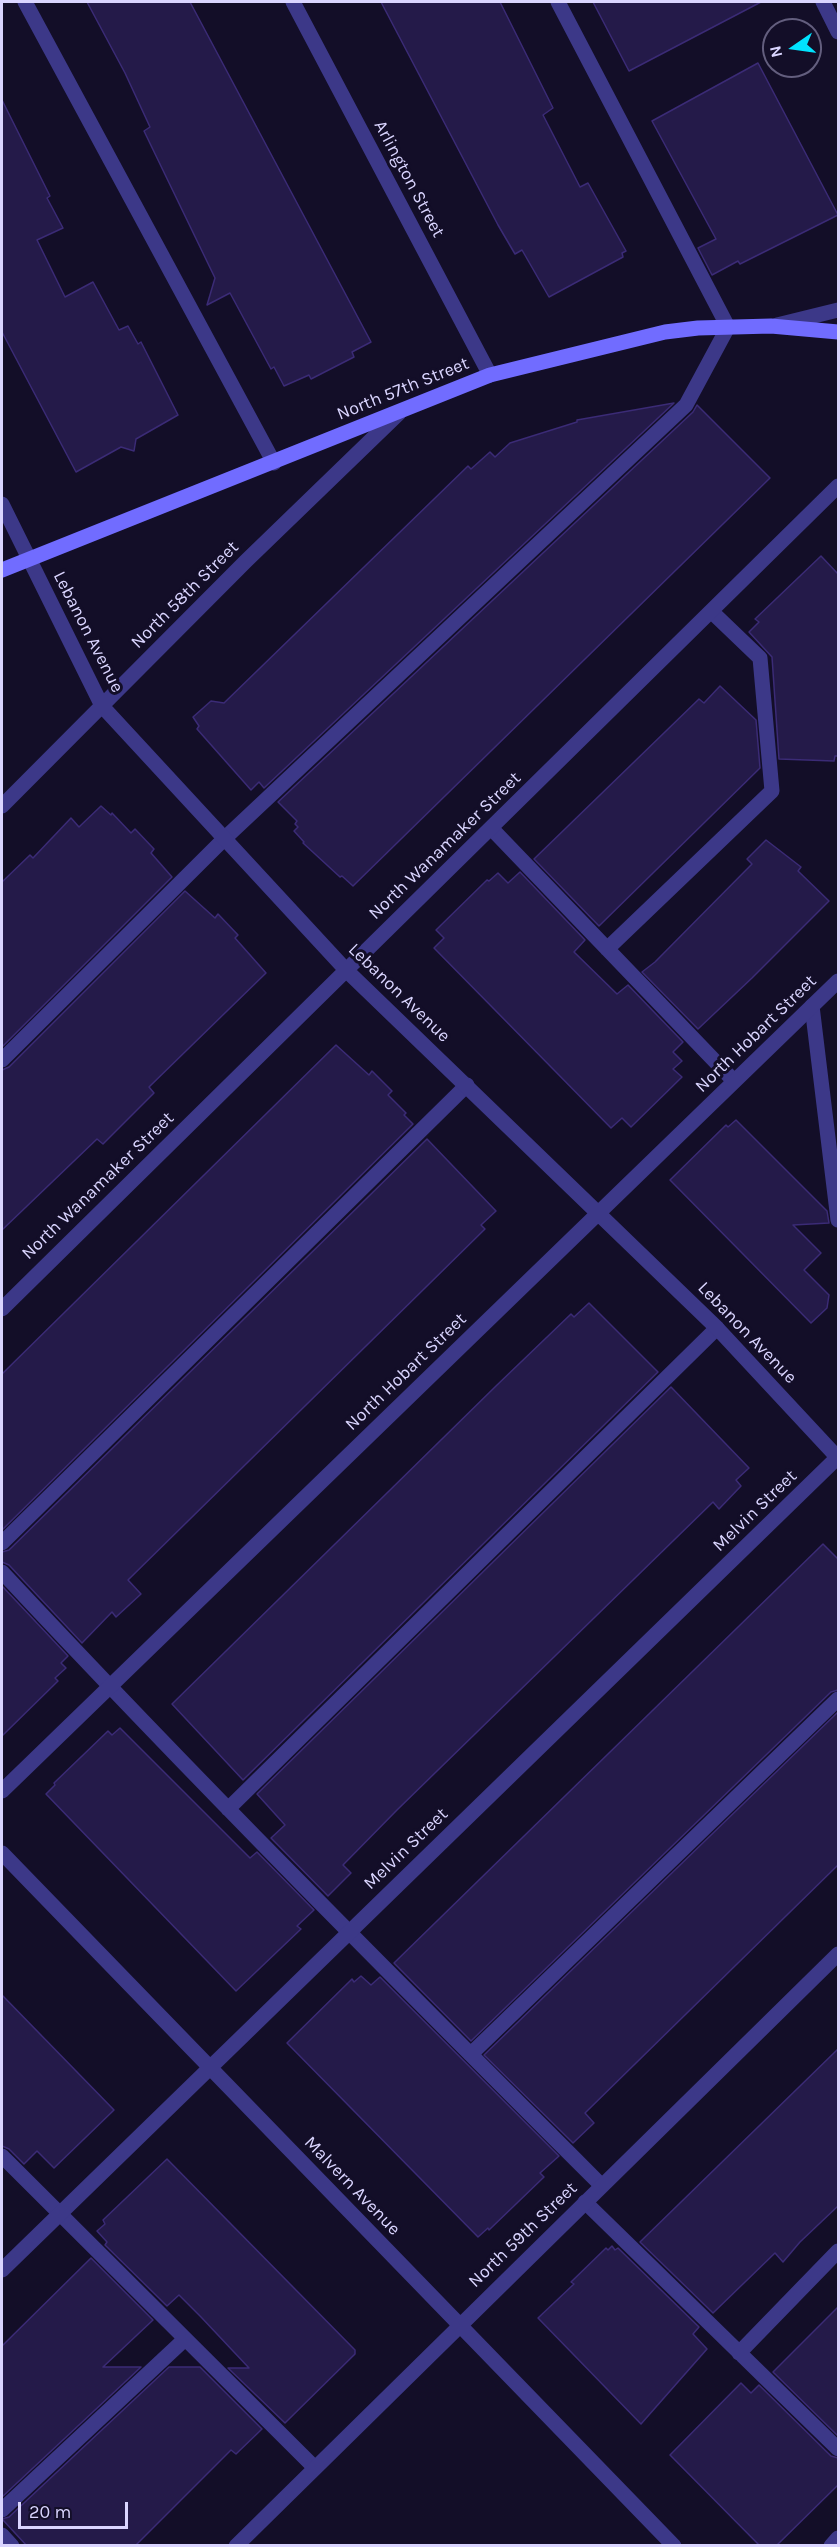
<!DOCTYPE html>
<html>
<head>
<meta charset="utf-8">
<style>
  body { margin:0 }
  #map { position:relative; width:840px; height:2547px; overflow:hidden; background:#130e28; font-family:Karla,sans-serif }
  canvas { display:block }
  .frame { position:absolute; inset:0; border:3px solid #dad5ff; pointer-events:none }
  .north { position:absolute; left:762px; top:18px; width:60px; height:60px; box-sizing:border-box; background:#130e28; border:2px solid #635e7e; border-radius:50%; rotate:257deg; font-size:16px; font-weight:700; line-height:24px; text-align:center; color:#dad5ff }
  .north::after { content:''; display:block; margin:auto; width:21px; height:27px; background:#01e3ff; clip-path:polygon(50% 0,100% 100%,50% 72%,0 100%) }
  .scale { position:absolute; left:18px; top:2502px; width:110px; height:27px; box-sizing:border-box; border:3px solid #dad5ff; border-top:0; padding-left:8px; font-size:18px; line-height:21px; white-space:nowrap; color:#dad5ff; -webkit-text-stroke:4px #130e28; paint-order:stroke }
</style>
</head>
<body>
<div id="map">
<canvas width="840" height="2547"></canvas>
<div class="frame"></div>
<div class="north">N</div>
<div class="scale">20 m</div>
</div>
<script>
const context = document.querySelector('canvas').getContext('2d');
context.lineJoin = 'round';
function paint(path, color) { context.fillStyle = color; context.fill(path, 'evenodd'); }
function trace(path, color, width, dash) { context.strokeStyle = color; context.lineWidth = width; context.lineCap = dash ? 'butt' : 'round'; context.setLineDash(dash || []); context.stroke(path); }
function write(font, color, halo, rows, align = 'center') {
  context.font = font + ' Karla,sans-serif'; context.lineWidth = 6; context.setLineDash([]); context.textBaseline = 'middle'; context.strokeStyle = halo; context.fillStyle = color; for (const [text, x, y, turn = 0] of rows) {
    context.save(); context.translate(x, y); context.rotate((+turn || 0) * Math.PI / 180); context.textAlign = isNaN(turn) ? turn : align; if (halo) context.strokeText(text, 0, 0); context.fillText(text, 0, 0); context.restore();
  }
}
const building = new Path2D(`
  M87,2H190L371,342L352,352L354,357L311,379L309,375L284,386L274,367L271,369L230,293L207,305L215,278L144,131L150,127L125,73Z
  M381,2H500L553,108L543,115L580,187L588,183L626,251L622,253L623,257L549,297L522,250L515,254L498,225Z
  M593,2H761L629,71Z
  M758,63L838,215L740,264L738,261L712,275L698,248L716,239L652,121Z
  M2,100L50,196L47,198L63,228L37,240L65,297L93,282L119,330L128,326L138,344L141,342L178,415L136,439L134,451L121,447L76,472L2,332Z
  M674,403L264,788L259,782L251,790L197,729L199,726L193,717L211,701L224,703L468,466L471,469L490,452L495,457L510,443L577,422V420Z
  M697,405L770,478L353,886L342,876L340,877L303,843L304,842L294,831L298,827L295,824L297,821L278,802L693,412Z
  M821,556L838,574V756H835L834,761L779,759L772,657L749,632L759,622L755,619Z
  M720,686L756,720L760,768L599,926L534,859L699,699L704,703Z
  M101,806L111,815L112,813L131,833L135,829L154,849L151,853L172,877L2,1047V882L30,855L33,858L71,818L79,827Z
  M766,840L801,867L798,871L829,901L752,978L698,1029L642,972L655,962L752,864L747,859Z
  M520,872L585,940L574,952L617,994L628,985L683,1042L673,1052L682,1061L673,1069L682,1077L631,1127L622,1118L611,1128L434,948L444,938L436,930L487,880L489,881L498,873L508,883Z
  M185,891L215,918L218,914L238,935L235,938L266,973L149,1087L154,1093L103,1144L97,1139L2,1230V1070L9,1067Z
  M336,1045L369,1075L372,1071L392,1091L388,1095L406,1113L404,1115L413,1124L2,1530V1374Z
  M736,1120L827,1211L829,1223L793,1225L821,1253L804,1270L829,1295L827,1308L811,1323L670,1180L726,1125L728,1127Z
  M427,1139L496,1211L481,1225L485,1229L128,1580L141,1594L116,1617L112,1612L82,1643L9,1565L2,1562V1552L9,1550Z
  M589,1303L658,1372L243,1780L172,1704L496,1386L571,1314L574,1317Z
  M671,1387L749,1468L736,1480L741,1486L719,1509L713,1502L397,1810L343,1865L351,1873L328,1896L271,1838L285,1825L257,1794Z
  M823,1544L838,1559V1690L831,1692L471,2041L394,1963Z
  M2,1586L68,1656L61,1663L66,1668L55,1678L58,1681L2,1736Z
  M838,1712V1865L585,2113L594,2123L573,2143L484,2055Z
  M120,1728L250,1858L257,1852L314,1910L297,1926L301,1929L236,1991L46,1794L55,1785L54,1783L108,1731L112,1735Z
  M361,1976L371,1985L380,1977L559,2156L540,2173L544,2177L489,2230L488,2228L478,2237L287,2043L352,1979L354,1982Z
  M2,1995L114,2110L54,2168L37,2151L24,2164L9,2149L2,2146Z
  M838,2049V2206L800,2242L783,2262L775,2253L713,2313L640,2242Z
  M167,2159L355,2350V2354L285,2423L228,2368H249L201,2317L179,2295L167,2306L105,2245L107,2242L97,2231L105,2224L103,2220Z
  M612,2246L615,2250L618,2248L699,2327L693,2334L707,2349L641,2424L538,2318L574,2284L571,2282L606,2248L608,2250Z
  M91,2258L153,2320L103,2367H141L2,2497V2346Z
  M838,2307V2436L773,2372Z
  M169,2367H200L262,2429L236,2454L231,2450L135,2546H27L2,2519L9,2517Z
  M741,2383L751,2393L759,2385L831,2456L838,2458V2485L776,2546H760L670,2455Z`);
paint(building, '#241a49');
trace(building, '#3b2b76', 1.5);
trace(new Path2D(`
  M25,2L274,463
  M492,829L734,1081
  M607,949L772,791L760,658L712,612
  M812,1006L838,1220
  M2,1060L225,838L686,405L728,327L558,2
  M2,1543L467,1085
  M2,1572C197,1781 399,1983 601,2185
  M228,1809L717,1328
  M471,2054L838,1699
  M2,2156L314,2467
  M585,2202L838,2449
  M739,2353L838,2251
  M2,2510L185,2339
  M2,2535L12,2546`), '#3c3888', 15);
trace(new Path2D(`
  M293,2L490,375
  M823,2L838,32
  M777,325L838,310
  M2,504L102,706L346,970L717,1328L838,1458
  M2,806L246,561L399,413
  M2,1309L838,486
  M2,1791L838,981
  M2,1853L674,2546
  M2,2270L838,1457
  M236,2546L838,1954
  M831,2546L838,2538`), '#3c3888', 15);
trace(new Path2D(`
  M2,570L490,375L665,332L698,328L771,326L838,332`), '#716cff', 15);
write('18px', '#dad5ff', '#130e28', [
  ["Arlington Street",409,179,62],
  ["North 57th Street",403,389,-22],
  ["North 58th Street",185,595,-45],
  ["Lebanon Avenue",88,632,63],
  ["North Wanamaker Street",445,846,-44],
  ["Lebanon Avenue",399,993,44],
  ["North Hobart Street",756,1034,-44],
  ["North Wanamaker Street",98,1186,-44],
  ["Lebanon Avenue",747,1333,46],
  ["North Hobart Street",406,1372,-44],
  ["Melvin Street",755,1511,-44],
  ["Melvin Street",406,1849,-44],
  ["Malvern Avenue",352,2186,46],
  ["North 59th Street",523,2235,-44]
]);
</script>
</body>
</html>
